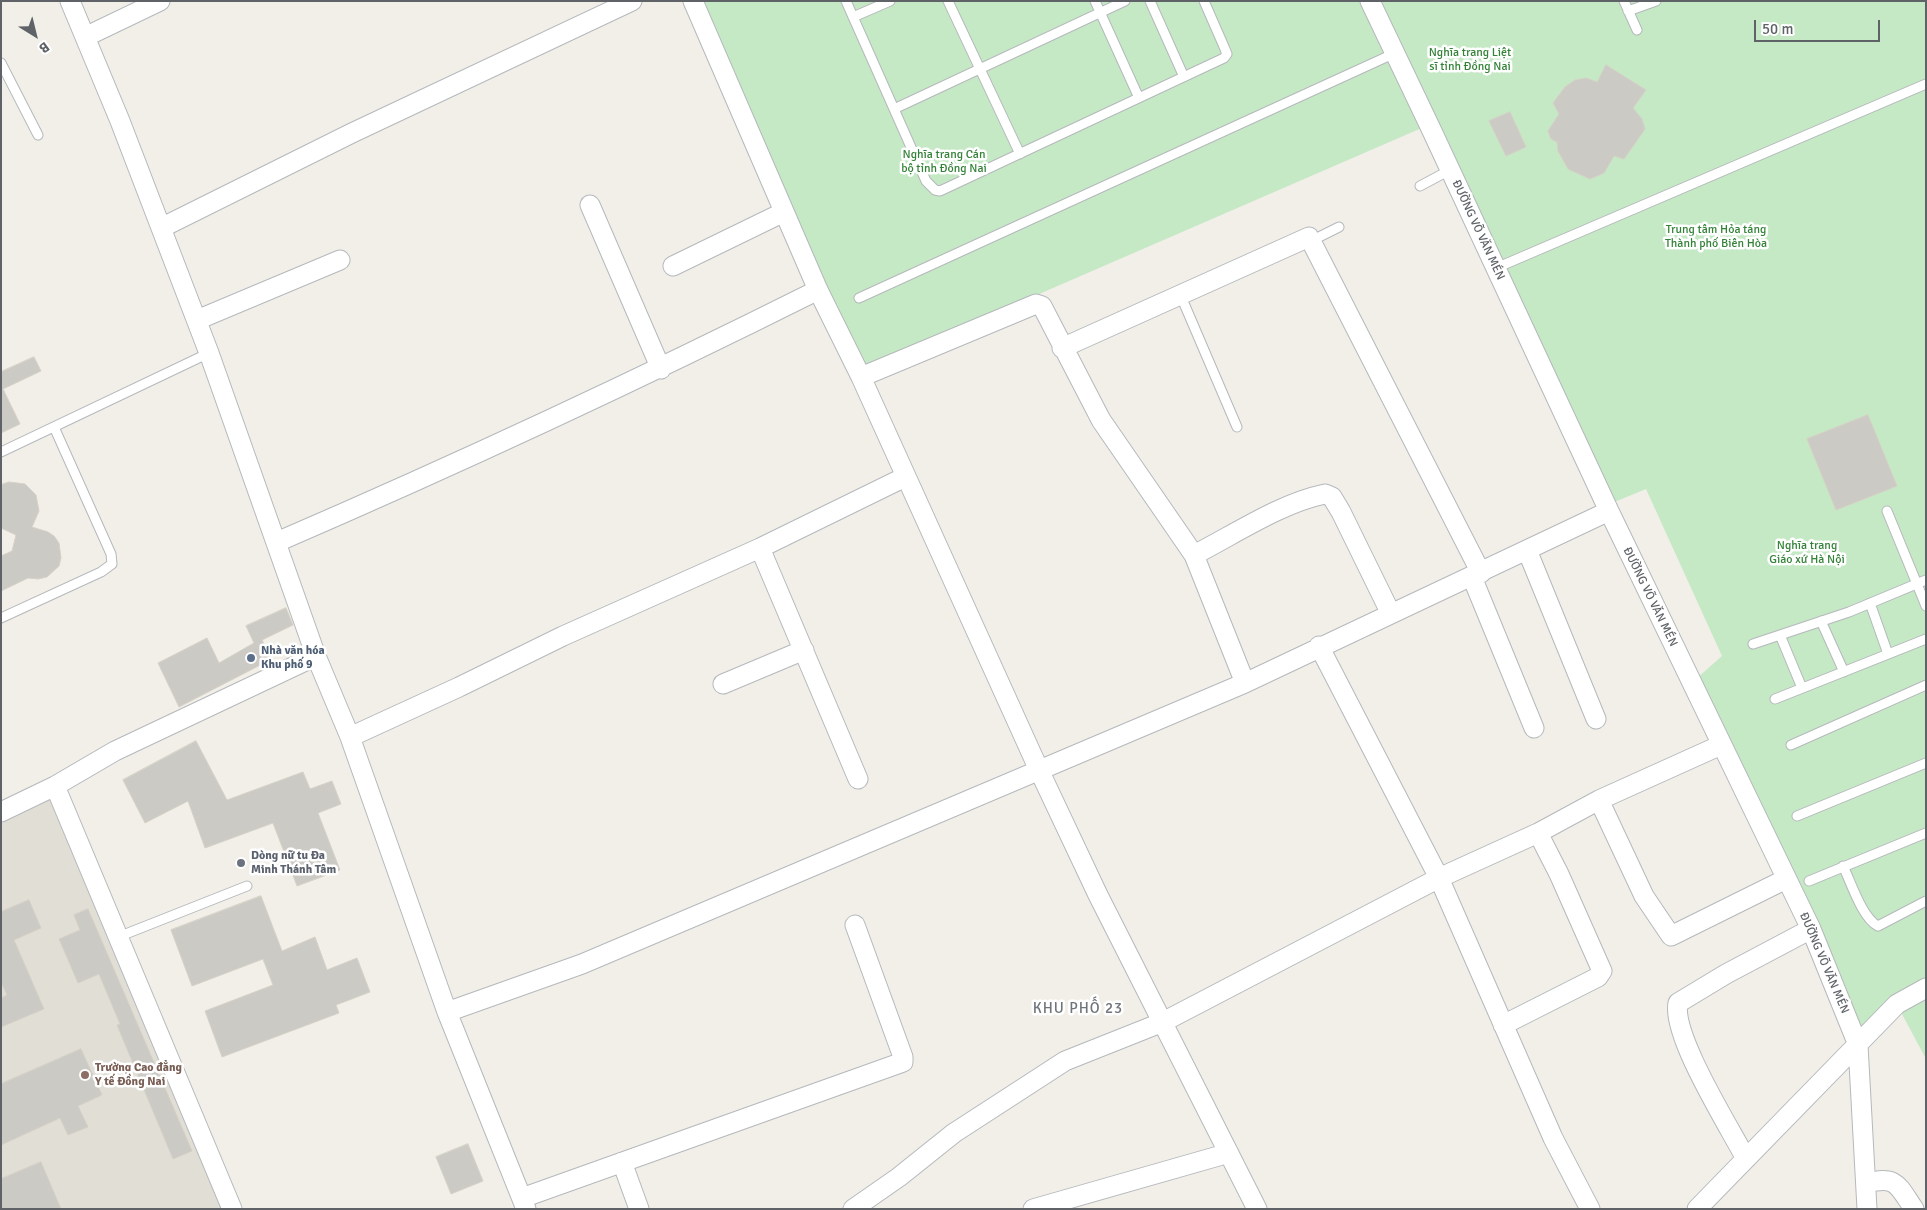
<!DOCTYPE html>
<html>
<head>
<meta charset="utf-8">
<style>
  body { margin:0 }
  #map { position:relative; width:1927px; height:1210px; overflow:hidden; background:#f1efe8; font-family:Signika,sans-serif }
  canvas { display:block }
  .frame { position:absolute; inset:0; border:2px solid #5f6368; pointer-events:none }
  .north { position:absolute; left:10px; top:10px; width:50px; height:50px; -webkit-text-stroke:4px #fff; paint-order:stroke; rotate:144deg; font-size:14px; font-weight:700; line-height:20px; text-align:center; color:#5f6368 }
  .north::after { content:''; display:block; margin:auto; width:18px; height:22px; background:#5f6368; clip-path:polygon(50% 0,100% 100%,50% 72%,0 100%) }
  .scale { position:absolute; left:1754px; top:20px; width:126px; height:22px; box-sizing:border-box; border:2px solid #5f6368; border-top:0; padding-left:6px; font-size:15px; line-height:18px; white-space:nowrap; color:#5f6368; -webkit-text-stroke:4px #fff; paint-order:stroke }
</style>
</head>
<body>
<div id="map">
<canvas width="1927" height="1210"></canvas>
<div class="frame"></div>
<div class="north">B</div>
<div class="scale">50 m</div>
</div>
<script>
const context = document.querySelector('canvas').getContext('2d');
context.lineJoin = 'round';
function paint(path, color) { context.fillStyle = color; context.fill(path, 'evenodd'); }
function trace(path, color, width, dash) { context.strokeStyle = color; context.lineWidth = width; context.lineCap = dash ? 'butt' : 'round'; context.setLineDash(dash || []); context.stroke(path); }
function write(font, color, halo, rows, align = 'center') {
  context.font = font + ' Signika,sans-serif'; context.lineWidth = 5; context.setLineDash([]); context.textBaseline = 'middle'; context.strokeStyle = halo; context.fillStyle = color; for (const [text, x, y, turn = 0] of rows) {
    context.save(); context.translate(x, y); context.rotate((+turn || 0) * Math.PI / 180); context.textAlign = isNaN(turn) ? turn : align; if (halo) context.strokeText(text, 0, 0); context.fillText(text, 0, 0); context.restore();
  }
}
paint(new Path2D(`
  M51,794L226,1209H1V818Z`), '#e1ded6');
paint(new Path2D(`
  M700,1H1363L1424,127L864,370L826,290Z
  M1376,1H1926V1059L1894,999L1861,1034L1696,679L1722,656L1646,489L1612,503Z`), '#c5e8c5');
const building = new Path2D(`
  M1606,65L1646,90L1633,108L1642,119L1645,129L1624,159L1614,156L1604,173L1590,179L1568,169L1558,151L1557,142L1551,139L1548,131L1559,114L1553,103L1565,87L1575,80L1586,78L1597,82Z
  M1510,112L1526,147L1506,156L1489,121Z
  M34,357L41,371L3,389L20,424L1,433V372Z
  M1868,415L1897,486L1836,510L1807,439Z
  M9,482L25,484L36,495L39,511L32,527L48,532L54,536L59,543L61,558L59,566L47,577L38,579L28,578L1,591V556L12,551L16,535L1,528V485Z
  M286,608L293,625L262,640L272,659L179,707L158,663L207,638L219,663L254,643L246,626Z
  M196,741L227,800L303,772L310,789L332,781L341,804L318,813L340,870L297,886L273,823L205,848L188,801L145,823L123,780Z
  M261,896L282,951L315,937L327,970L357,958L370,992L336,1005L339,1013L222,1057L205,1011L273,985L263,959L192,986L171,930Z
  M29,900L41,928L14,940L44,1009L1,1027V998L7,995L1,982V912Z
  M88,909L192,1151L173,1159L117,1025L120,1024L99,974L78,983L59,939L80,930L74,915Z
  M81,1049L102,1095L78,1106L88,1127L68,1135L60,1118L1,1145V1084Z
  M468,1144L483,1181L451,1194L436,1157Z
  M41,1162L61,1209H1V1179Z`);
paint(building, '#cccac5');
trace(building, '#d6d1c6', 1);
const lane = new Path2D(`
  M846,1L926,181L935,190L940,191L1224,58L1227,54L1225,49L1204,1
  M948,1L1020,154
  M1095,1L1139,98
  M1150,1L1184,77
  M1624,1L1637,30
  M1628,11L1656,1
  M853,17L890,1
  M1,63L38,135
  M894,109L1125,1
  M1420,186L1450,170
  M1311,241L1339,227
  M1496,268L1926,84
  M1180,294L1237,427
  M859,298L1393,54
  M1,452L209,353
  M1887,511L1926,606
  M1870,603L1888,654
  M1,618L101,572L112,564L111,554L54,427
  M1821,621L1844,672
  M1780,635L1802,688
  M1753,644L1849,612L1926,580
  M1775,699L1926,639
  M1791,745L1926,685
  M1797,816L1926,763
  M1843,866C1851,882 1862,918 1878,926L1926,901
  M1809,881L1926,833
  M118,937L247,886`);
const street = new Path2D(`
  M70,1L120,121L209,353L316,656L350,737L447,1012L526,1209
  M693,1L818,290L861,377L1039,770L1098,895L1257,1209
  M1370,1L1432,131L1609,511L1811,929L1858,1045L1867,1209
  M85,37L160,1
  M590,205L661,369
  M161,228L352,133L632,1
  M673,266L784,212
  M197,320L340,260
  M1062,348L1309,237L1481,573
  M861,377L1036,304L1042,306L1101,420L1194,555L1245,683
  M277,542C460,463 640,379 818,290
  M760,548L858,779
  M1527,550L1596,719
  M1194,555C1235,534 1281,503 1325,494L1332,497L1341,512L1391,614
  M1472,577L1534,728
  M1319,646L1439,878L1553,1138L1590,1209
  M723,684L804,650
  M350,737L459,687L563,636L760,548L905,477
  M55,786L232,1209
  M1599,800L1644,896L1671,936L1786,879
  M1,812L55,786L115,751L316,656
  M447,1012L582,964L1245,683L1609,511
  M1503,1025L1598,977L1602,971L1559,874L1538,833
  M1746,1159C1730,1128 1671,1035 1678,1003L1726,974L1811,929
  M622,1162L639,1209
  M1867,1183C1897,1175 1898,1186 1914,1209
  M522,1198L903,1062V1057L855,925
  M853,1209L899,1177L954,1133L1065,1061L1163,1022L1439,878L1538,833L1599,800L1721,745
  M1033,1209L1229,1153
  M1697,1209L1897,1004L1926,988`);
trace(lane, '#b5b8bc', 11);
trace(street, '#b5b8bc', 21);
trace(lane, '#fff', 9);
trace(street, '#fff', 19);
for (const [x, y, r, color] of [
  [251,658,5,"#5c6f8a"],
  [241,863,5,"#6b7280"],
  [85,1075,5,"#8d6e63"]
]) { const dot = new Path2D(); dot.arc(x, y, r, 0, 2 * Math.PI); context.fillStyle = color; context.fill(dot); trace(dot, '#fff', 2); }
write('12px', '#348238', '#fff', [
  ["Nghĩa trang Liệt",1470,53],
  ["sĩ tỉnh Đồng Nai",1470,67],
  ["Nghĩa trang Cán",944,155],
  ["bộ tỉnh Đồng Nai",944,169],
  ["Trung tâm Hỏa táng",1716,230],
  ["Thành phố Biên Hòa",1716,244],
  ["Nghĩa trang",1807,546],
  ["Giáo xứ Hà Nội",1807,560]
]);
write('12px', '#5f6368', '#fff', [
  ["ĐƯỜNG VÕ VĂN MÉN",1478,230,65],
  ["ĐƯỜNG VÕ VĂN MÉN",1650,597,64],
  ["ĐƯỜNG VÕ VĂN MÉN",1824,963,67]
]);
write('bold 12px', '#4e5e75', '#fff', [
  ["Nhà văn hóa",261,651],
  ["Khu phố 9",261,665]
], 'left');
write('bold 12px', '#5b616d', '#fff', [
  ["Dòng nữ tu Đa",251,856],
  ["Minh Thánh Tâm",251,870]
], 'left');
write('bold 12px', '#785e54', '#fff', [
  ["Trường Cao đẳng",95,1068],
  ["Y tế Đồng Nai",95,1082]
], 'left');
context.letterSpacing = '1px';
write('15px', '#70757a', '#fff', [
  ["KHU PHỐ 23",1078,1009]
]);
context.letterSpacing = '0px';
</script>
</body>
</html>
